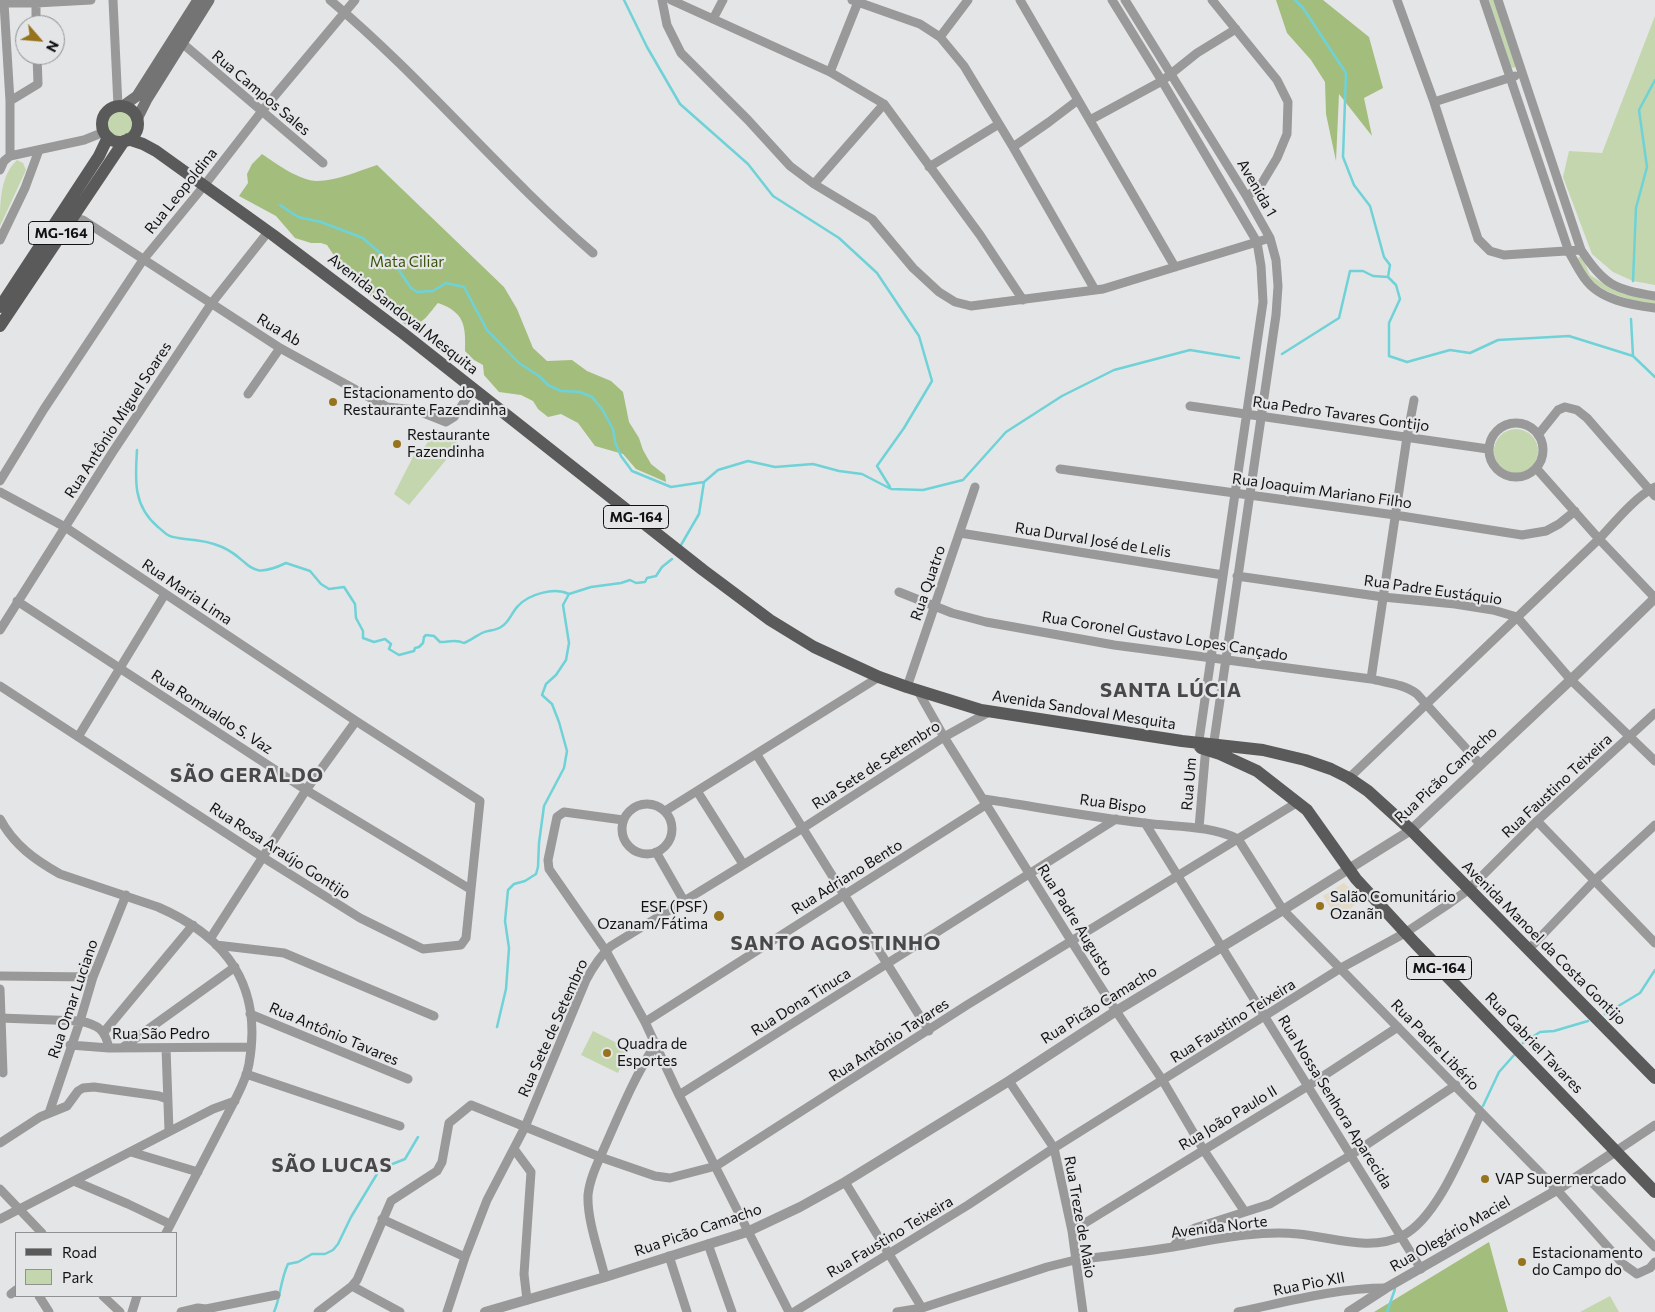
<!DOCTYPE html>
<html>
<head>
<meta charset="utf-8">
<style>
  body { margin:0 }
  #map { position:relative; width:1655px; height:1312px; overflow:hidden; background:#e4e5e7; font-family:Commissioner,sans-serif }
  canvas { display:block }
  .legend { position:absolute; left:15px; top:1232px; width:162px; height:65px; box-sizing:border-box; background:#e4e5e7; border:1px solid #909192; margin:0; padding:6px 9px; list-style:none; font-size:15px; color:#121213 }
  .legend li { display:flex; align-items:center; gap:10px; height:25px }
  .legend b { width:25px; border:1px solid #909192 }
  .north { position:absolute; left:15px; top:15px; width:50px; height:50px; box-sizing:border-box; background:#e4e5e7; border:1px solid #909192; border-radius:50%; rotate:117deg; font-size:14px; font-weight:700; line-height:20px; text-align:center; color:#121213 }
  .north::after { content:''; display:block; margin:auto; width:18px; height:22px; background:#96731c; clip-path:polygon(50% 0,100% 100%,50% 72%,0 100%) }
</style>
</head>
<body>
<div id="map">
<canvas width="1655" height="1312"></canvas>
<ul class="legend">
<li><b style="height:6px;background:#595a59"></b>Road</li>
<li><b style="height:14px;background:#c4d6ad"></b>Park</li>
</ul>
<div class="north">N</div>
</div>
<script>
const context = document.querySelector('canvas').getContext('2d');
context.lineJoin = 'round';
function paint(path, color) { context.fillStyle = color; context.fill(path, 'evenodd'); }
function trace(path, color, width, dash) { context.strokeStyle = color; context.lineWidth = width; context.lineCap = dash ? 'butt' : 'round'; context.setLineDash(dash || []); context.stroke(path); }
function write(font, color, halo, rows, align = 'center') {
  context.font = font + ' Commissioner,sans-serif'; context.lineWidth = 4.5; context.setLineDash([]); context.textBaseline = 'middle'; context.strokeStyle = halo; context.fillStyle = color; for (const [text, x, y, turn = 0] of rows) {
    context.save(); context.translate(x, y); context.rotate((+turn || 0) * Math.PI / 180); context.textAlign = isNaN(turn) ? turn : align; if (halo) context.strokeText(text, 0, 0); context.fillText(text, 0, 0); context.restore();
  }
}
paint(new Path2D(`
  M1344,883L1360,899L1341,919L1334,913L1323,896Z`), '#e4dac5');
paint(new Path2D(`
  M1489,0H1494L1516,65L1514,68L1511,67Z
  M1655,16V285L1633,281L1613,272L1592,254L1563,177L1569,151L1602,153Z
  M107 123a13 13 0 1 1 26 0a13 13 0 1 1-26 0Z
  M17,160L23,163L26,170L0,226C0,203 0,176 17,160Z
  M1579,257H1582L1590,275L1609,287L1655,299V304C1634,301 1601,294 1587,276C1583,271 1581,265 1577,259Z
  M437,429L459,444L409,505L394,494L415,453L421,452Z
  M1494 451a22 22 0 1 1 44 0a22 22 0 1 1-44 0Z
  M593,1031L629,1049L618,1073L581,1055Z
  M1610,1296L1619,1312H1580Z`), '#c4d6ad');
paint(new Path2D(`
  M1276,0H1323L1369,37L1383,88L1364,98L1372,136L1339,94L1336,161L1326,114L1325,82L1311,60L1287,33Z
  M262,154C275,163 300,181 317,181C337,181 358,171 377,165L504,287L517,309L533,348L547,361L572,360L587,371L611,381L623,392L629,422L639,438L643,450L651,464L665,475L666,482L636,469L623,454L595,446L578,423L561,414L548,417L538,409L533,401L521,395L499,392L484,375L483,365L474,360L465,351C466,325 464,312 438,303C429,313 422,327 407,326L367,293L339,263L327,245L321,243H311L295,238L276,216L239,196L248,183L247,174L252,164Z
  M1489,1242L1508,1312H1374Z`), '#a3bd7c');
trace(new Path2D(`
  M624,0L647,47L680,104L748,164L773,196L839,238L877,273L919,336L932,381L904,428L877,466L890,487
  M1295,0L1303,8L1346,73L1343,157L1354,185L1370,206L1384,257L1390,265L1388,277
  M280,205L298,217L321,222L363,238L398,269L411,288L417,292L433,291L446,283L464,287L487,330L519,363L539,376L548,385L561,391L580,392L592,397L602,409L613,429L615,442L621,456L632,471L671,487L704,482
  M1633,281L1636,208L1647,167L1639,110L1655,80
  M1631,319L1633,356
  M1282,354L1339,318L1350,271H1363L1373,276L1388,277L1396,285L1400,299L1389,323V356L1407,362L1450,350L1470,353L1498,340L1569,336L1633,356L1655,377
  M137,450C135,480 133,506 158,527C162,530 166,535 170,536C174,538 181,538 185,539C198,540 211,542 222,547C252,560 246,582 286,563L310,571L321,584L329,589L344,587L355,604L356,618L363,631V638L374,642L385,639L391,644L389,649L399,655L414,651L415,648L419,647L423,643L424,637L426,635L434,636L440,642C449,642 456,639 464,643C471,640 476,636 482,633C488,630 495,631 501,627C510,622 511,613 518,606C529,594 554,587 569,594L591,587L621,583L630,580L636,583L645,582L647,578L656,576L662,567L672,559
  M681,545L699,514L704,482L718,470L748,461L775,467L813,464L839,471L862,474L891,489L923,490L963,480L1006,432L1062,396L1114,370L1190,350L1239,358
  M1605,1014L1640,993L1655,970
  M497,1027L506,989L509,948L505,921L508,890L514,884L525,881L536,874L538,867L539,843L544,806L564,768L567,751L559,722L552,704L542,695L546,684L556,675L566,660L569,643L563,605L569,594
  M1523,1043L1540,1032L1554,1031L1588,1021
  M1483,1106L1499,1072L1515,1054
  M274,1312C281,1296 280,1281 288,1264L298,1262L312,1254H325L333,1250L338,1244L351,1217L380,1169L405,1159L418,1137
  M1387,1312L1395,1289`), '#6fd2d7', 2.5);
trace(new Path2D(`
  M36,0V25
  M113,0L118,106
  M330,0C423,78 501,174 593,253
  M662,0L667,25L681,53L748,120L790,166L814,184L872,219L913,268L939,292L955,302L971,306L1103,289L1270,238
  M671,0L830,72L884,104L980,235L1023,300
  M852,0L920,24L940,37L964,66L1013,147L1095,290
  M1020,0L1175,267
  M1112,0L1162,81L1257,242L1261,266L1263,302L1198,747
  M1125,0L1247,197L1270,238L1276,260L1278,286L1276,315L1213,748
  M1212,0L1277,80L1288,102L1287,134L1277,158L1262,183L1247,197
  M1397,0L1434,102L1478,239L1490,251L1504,255L1581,250
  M1484,0L1569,252C1574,261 1579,271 1585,279C1600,300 1631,305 1655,308
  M1498,0L1581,250C1604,285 1614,289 1655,296
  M0,3H36L91,0
  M4,3L10,101
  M713,19L723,0
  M940,37L968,0
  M182,43L323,163
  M830,72L858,2
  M1434,102L1515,76
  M1090,120L1162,81L1197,53L1236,29
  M1013,147L1049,122L1078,100
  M10,156V101L38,84L37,55
  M929,167L999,124
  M0,170L4,161L10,156L84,140L104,132
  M814,184L884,104
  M72,217L83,220L280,348L387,407L416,410L446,422L454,417L473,389
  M0,240L25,188L39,150
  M248,394L280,348
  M1190,406L1488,449
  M1489 450a27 27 0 1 1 54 0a27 27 0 1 1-54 0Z
  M1538,435L1558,410L1565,407L1577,410L1587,418L1655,496
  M1536,468L1599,539L1655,598
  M1060,469L1395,515L1522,535L1546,531L1559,524L1575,511
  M0,481L44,409L143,260L203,187L262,111L355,0
  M0,492L65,527L356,721L480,801L466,938L461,945L423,949L360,918L264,858L0,686
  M960,533L1223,575
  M1237,576L1383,597L1455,604L1493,610L1517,617L1571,680L1655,761
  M899,592L952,613L986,622L1114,645L1371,679C1387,683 1404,684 1417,694L1480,764
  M17,601L306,790L470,889
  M0,630L112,453L211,304L268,232
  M1371,679L1407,437L1414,400
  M907,687L975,487
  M918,691L944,737L1072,942L1116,1011L1163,1081L1203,1149L1245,1212
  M78,737L165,594
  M757,755L929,1031
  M1349,778L1599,539C1615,522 1635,497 1655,487
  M697,791L743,864
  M984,799C1037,807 1090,817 1144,823C1175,827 1209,825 1238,839L1283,910L1557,1190L1623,1264L1637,1274L1650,1268L1655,1262
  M622 829a25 25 0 1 1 50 0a25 25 0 1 1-50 0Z
  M665,811L879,677
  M0,819C14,845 35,860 60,874L158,907C227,937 263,986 249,1064C247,1075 242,1086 237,1096L166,1233
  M623,820L564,812L557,817L548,860L549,869L606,951L645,1022L679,1095L789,1312
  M1537,821L1655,943
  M1145,823L1421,1269
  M1199,828L1206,746
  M656,852L684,901
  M210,939L306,790L356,721
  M216,945L284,953L434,1016
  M1528,950L1594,881L1655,825
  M0,976L93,977
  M0,989L3,1073
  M250,1014L408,1079
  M0,1018L80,1021C99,1025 105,1030 109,1048
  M645,1022L987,804
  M104,1032L193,925
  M70,1045L109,1048L251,1047
  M122,1048L235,967
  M166,1048L169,1131
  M246,1074L400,1126
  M1009,1081L1054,1148L1072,1231L1083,1312
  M679,1095L1116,819
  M49,1113L80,1021L93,977L126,895
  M0,1143L40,1117L67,1106L78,1091L83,1088L94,1087L159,1096L167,1099
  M514,1149L531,1172L524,1274L527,1300
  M1616,1151L1655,1125
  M131,1152L198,1172
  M1583,1173L1655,1247
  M74,1181L128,1204L170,1224
  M845,1182L922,1308
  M0,1189L42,1233
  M0,1219L213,1109L235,1101
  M382,1219L465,1257
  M1072,1231L1308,1086L1398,1027
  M708,1244L732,1312
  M1173,1247L1184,1234L1195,1228L1270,1204L1351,1155L1456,1085
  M669,1256L687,1312
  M605,1277C599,1252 587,1220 588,1195C590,1177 599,1160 606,1144C621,1110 635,1076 655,1045
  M352,1286L400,1312
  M11,1294L16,1290
  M39,1296L49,1312
  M103,1296L120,1312
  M132,1312L137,1296
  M181,1312L198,1308L206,1309L276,1295
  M318,1312L352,1286L357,1280L391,1201L437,1171L442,1162L449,1123L471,1105L600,1157L655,1176L670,1178L716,1166L967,1005L1298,802
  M447,1312L465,1257L487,1200L525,1127L586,980C593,967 600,956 611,946L803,828L944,737L989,712
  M794,1312L968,1205L1054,1148L1341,968L1405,933L1447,905L1468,890L1537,821L1655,713
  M897,1312L922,1308L1047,1267L1075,1260C1108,1256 1141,1252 1173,1247C1214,1240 1256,1230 1298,1234C1332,1237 1370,1252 1402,1236C1438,1218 1464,1148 1481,1113
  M1238,1312C1286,1302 1336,1288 1386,1288`), '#989998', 9);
trace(new Path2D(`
  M485,1312L605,1277L747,1232L800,1207L845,1182L1009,1081L1116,1011L1283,910L1411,830L1578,673L1655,598
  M1349,1312L1386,1288L1557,1190L1616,1151`), '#989998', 10);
trace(new Path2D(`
  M123,106L137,96L198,0
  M137,119L147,99L209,0`), '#737473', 11);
trace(new Path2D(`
  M102 124a18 18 0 1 1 36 0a18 18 0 1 1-36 0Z
  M128,139L143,144L156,151L273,235L404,334L703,570L770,620L814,647L879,677L907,687L981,710L1182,741L1263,750L1305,760L1331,769L1349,778L1368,791L1411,830L1655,1078
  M0,307L99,156L108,137
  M0,326L124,141
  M1201,748L1220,754L1257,771L1307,810L1356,879L1415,943L1655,1192`), '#595a59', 12);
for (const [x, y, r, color] of [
  [333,402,5,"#96731c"],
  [397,444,5,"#96731c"],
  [1320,906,5,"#96731c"],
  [719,916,6,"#96731c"],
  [607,1053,5,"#96731c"],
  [1485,1179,5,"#96731c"],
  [1522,1262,5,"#96731c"]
]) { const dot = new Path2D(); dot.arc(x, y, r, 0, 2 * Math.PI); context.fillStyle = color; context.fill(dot); trace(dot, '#e4e5e7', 2); }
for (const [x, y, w] of [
  [61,233,65],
  [636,517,65],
  [1439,968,65]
]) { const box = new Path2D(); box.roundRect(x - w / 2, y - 11.5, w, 23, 4); context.fillStyle = '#e4e5e7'; context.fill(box); trace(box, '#121213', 1); }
write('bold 14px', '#121213', null, [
  ["MG-164",61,233],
  ["MG-164",636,517],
  ["MG-164",1439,968]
]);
write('15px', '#121213', '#e4e5e7', [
  ["Rua Campos Sales",261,93,40],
  ["Avenida 1",1257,188,60],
  ["Rua Leopoldina",181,191,-51],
  ["Avenida Sandoval Mesquita",403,314,38],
  ["Rua Ab",279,330,31],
  ["Rua Pedro Tavares Gontijo",1341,414,8],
  ["Rua Antônio Miguel Soares",118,420,-57],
  ["Rua Joaquim Mariano Filho",1322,491,8],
  ["Rua Durval José de Lelis",1093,540,9],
  ["Rua Quatro",928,583,-71],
  ["Rua Padre Eustáquio",1433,590,8],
  ["Rua Maria Lima",187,592,34],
  ["Rua Coronel Gustavo Lopes Cançado",1165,636,9],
  ["Avenida Sandoval Mesquita",1084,710,9],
  ["Rua Romualdo S. Vaz",212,712,33],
  ["Rua Sete de Setembro",876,765,-33],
  ["Rua Picão Camacho",1446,775,-43],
  ["Rua Um",1189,784,-85],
  ["Rua Faustino Teixeira",1557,786,-43],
  ["Rua Bispo",1113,804,8],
  ["Rua Rosa Araújo Gontijo",280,851,33],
  ["Rua Adriano Bento",847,877,-32],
  ["Rua Padre Augusto",1075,920,58],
  ["Avenida Manoel da Costa Gontijo",1544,943,45],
  ["Rua Omar Luciano",73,999,-71],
  ["Rua Dona Tinuca",801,1002,-32],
  ["Rua Picão Camacho",1099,1005,-32],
  ["Rua Faustino Teixeira",1233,1021,-32],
  ["Rua Sete de Setembro",553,1028,-66],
  ["Rua São Pedro",161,1034],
  ["Rua Antônio Tavares",334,1034,23],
  ["Rua Antônio Tavares",889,1040,-33],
  ["Rua Gabriel Tavares",1534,1043,46],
  ["Rua Padre Libério",1435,1045,46],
  ["Rua Nossa Senhora Aparecida",1335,1102,58],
  ["Rua João Paulo II",1228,1118,-31],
  ["Rua Treze de Maio",1080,1217,80],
  ["Avenida Norte",1219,1227,-7],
  ["Rua Picão Camacho",698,1230,-19],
  ["Rua Olegário Maciel",1450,1234,-30],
  ["Rua Faustino Teixeira",890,1237,-31],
  ["Rua Pio XII",1309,1284,-11]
]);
write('15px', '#3b5209', '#e4e5e7', [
  ["Mata Ciliar",407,262]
]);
write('15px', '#121213', '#e4e5e7', [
  ["Estacionamento do",343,393],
  ["Restaurante Fazendinha",343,410],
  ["Restaurante",407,435],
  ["Fazendinha",407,452],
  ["Salão Comunitário",1330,897],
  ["Ozanãn",1330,914],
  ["ESF (PSF)",708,907,"right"],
  ["Ozanam/Fátima",708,924,"right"],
  ["Quadra de",617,1044],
  ["Esportes",617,1061],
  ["VAP Supermercado",1495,1179],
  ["Estacionamento",1532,1253],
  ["do Campo do",1532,1270]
], 'left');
context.letterSpacing = '1px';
write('bold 20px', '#48484a', '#e4e5e7', [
  ["SANTA LÚCIA",1171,690],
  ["SÃO GERALDO",247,775],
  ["SANTO AGOSTINHO",836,943],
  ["SÃO LUCAS",332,1165]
]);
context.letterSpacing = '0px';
</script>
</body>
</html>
